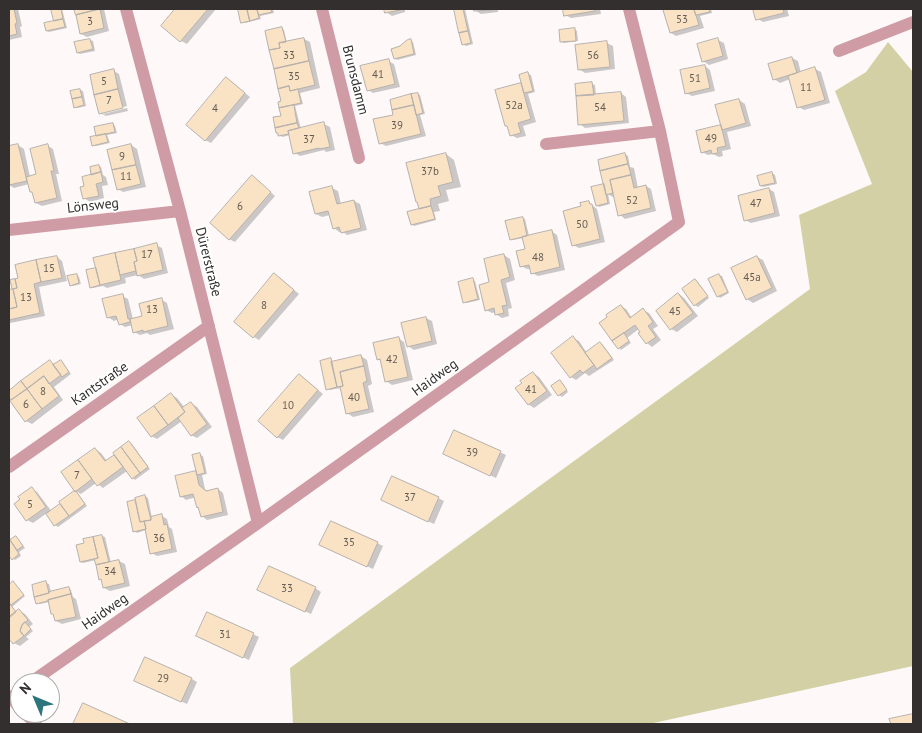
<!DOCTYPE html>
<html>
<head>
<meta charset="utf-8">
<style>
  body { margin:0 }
  #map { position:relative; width:922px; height:733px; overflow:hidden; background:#fef9f8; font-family:"PT Sans",sans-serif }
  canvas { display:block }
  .frame { position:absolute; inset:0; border:10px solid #322f2e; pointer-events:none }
  .north { position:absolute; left:10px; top:673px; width:50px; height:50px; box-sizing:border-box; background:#fff; border:1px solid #adacab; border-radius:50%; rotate:315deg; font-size:14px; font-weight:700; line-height:20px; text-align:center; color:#322f2e }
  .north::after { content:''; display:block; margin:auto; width:18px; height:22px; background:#2c757c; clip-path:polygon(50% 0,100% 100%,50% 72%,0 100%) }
</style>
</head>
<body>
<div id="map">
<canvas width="922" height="733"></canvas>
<div class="frame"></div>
<div class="north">N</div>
</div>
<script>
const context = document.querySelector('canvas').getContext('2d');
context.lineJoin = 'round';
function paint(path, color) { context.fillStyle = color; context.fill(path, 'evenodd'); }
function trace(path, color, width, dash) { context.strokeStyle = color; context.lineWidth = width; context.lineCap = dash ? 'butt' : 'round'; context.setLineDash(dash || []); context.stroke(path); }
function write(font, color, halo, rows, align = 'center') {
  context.font = font + ' "PT Sans",sans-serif'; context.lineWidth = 4; context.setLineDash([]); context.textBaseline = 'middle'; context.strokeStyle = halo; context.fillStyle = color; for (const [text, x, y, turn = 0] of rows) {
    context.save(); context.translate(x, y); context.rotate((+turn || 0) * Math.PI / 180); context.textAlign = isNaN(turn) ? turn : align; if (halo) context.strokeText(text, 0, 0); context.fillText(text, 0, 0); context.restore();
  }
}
paint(new Path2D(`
  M888,42L913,72V666L649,724H293L290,668L810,289L799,215L872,184L835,91L866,72Z`), '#d2d0a4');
paint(new Path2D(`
  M9,9H18L22,26L20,27L22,37L9,40Z
  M52,9H62L67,28L49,32L47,31L55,22Z
  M75,9H104L109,31L87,37L81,34Z
  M177,9H216L187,44L181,41L163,26Z
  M239,9H273L274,13L260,16L261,19L245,23L242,22Z
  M386,9H405V12L392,16L386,12Z
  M455,9H465L473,44L466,46L463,44Z
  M475,9H498V12L481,14L476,11Z
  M565,9H600L601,14L571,18L565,15Z
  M672,9H711L712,13L700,16L704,28L676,36L671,33L665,11Z
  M755,9H787L789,16L763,22L758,19Z
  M282,28L284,30L287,43L304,39L310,42L320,88L300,93L303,104L295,106L301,129L324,124L330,127L335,150L326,152L324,150L300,156L295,153L291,135L282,137L277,133L282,117L279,103L282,102Z
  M574,29L577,31L578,41L564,43L562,42Z
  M90,40L93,41L95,51L80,54L78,53Z
  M410,40L413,42L416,55L397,60L395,58L401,48Z
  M718,40L724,43L728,59L709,65L703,61Z
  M607,43L613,46L615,69L585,73L579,69Z
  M792,58L798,61L801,73L815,69L821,72L830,103L804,110L799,107L790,79L780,83L774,79Z
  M388,61L394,64L400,87L373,93L368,90Z
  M705,66L710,70L715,91L692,96L686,93Z
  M114,71L119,74L127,106L103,112V114L127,108L128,111L106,116L100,113Z
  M528,74L531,75L535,92L528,94L536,122L523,126L526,136L517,138L511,135L497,91L522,83Z
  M226,78L232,82L250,97L211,143L205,140Z
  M592,84L595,85L596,96L621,93L626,97L629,123L585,128L580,124Z
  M80,90L83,91L86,106L78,108L75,107Z
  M418,94L420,95L425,114L420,115L426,136L386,146L380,143L395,115Z
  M739,100L745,104L751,126L727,132L731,149L722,151L723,156L719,157L713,154L708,155L702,152L722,125Z
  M113,124L115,126L117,133L107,135L110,143L96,146L94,145L98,137Z
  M18,145L24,149L30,177L37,175L48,146L53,149L59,174H56L62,201L42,206L36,203L34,193L31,191L29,184L14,188L9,185V148Z
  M131,145L137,149L146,187L123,192L118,189Z
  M446,154L454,160L461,187L446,190L449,201L438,204L440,211L434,212L436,220L414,226L412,224L421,210L419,203Z
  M625,154L628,156L630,167L634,168L638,188L646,186L651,189L656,211L625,219L620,215L615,197H613L608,194L610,204L599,207L597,205L605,185Z
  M99,166L101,167L103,175L106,177L108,185L102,186L104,198L90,202L84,198L86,187Z
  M772,173L775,175L777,184L763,187L761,186Z
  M257,180L275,196L235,242L229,239Z
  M332,188L338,191L341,204L354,201L360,204L367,230L347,235L342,231L339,232L334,228L330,215L322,217L316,214Z
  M769,189L774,192L780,216L751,223L745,220Z
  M588,202L597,209L605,242L579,248L573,245L583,207Z
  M522,218L525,219L529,236L551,231L557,235L565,270L538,276L532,273L531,269H527L521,266L527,250L524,238L513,240L511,239Z
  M156,245L162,248L168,273L144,279L138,275L125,278L126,283L107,288L103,286L93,288L91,287L97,269L95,259Z
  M504,255L510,259L515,280L506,283L512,308L508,309L509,316L502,318L497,315L496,312L492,313L486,310L491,283Z
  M57,257L62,261L67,281L39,287L45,316L10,323L9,322V291L16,289L13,288L20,279Z
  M757,257L763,260L777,291L753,303L747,299Z
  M77,275L79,277L81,284L73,286L71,285Z
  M275,275L280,278L299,294L259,340L254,337Z
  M719,275L722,276L729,293L720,298L718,296Z
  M473,280L475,281L480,300L467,303L464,302Z
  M695,281L698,282L709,298L698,307L695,305L683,290Z
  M679,294L684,298L698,316L677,332L671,329Z
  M122,296L128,299L133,319L143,317L162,300L167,303L174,329L150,335L147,333L140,335L134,332L133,325L125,327L120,324L119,319L114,321L108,317Z
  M621,306L626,309L632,318L643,310L649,313L658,326L653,329L661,340L652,347L647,343L640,334L642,332L640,328L627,338L631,343L621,350L619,348L614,341L615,340H613Z
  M426,318L432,321L437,344L414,350L408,346Z
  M398,338L404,342L413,380L392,385L386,381L381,361L378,359Z
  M573,338L579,341L587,353L600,343L603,345L614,360L589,376L585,373L576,380L571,377Z
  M361,356L367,360L372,384L368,386L374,412L353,417L347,413L341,388L330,390L328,389L330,360L333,363Z
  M50,362L56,365L61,362L63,363L71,374L54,387L63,400L32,424L26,421L9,395V392Z
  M533,373L539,377L552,395L534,408L528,404Z
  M300,375L305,379L323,394L283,440L277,437Z
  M562,383L568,392L562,397L559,395Z
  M172,395L177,398L185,408L191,403L197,407L212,427L197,438L191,435L182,421L157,439L151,436Z
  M455,431L506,455L496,478L450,457Z
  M129,443L132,444L150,469L135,480L133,478L127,471L103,488L96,483L81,494L76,491L87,506L58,527L55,525L47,513L33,523L27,520L32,489L37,492L52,512L62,504L61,502L77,492L63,473L95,449L101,453L107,461L114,456L118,458Z
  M200,455L203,456L207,474L202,475L205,489L208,492L218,489L223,493L228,515L207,520L202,516L196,497L186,500L181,496L176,477L198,471Z
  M145,496L148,498L152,518L162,516L167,519L169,527L172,529L177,552L157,556L152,553L146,530L137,533L135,531L128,503L137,501Z
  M438,498L444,501L434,524L388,503Z
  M102,536L105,537L111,563L119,561L125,564L130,586L110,591L104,588L102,580L100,579L96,560L83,563L81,562Z
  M16,537L18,539L25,548L19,552L21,556L15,560L9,554V543Z
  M377,543L383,546L373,569L327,548Z
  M13,583L25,596L12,607L17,613L20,611L25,614L33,624L29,627L33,631L26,637L29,639L20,646L14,643L11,639L9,641V607L11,605L9,603V587Z
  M46,583L49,584L51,592L69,588L71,590L73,597L76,599L81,619L62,624L56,621L55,615L52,613L49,602L40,604L37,603Z
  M315,588L321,592L311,614L265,593Z
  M208,613L259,637L249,660L203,639Z
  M192,679L197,682L187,704L141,684Z
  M83,704L127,724H74Z`), '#0003');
const building = new Path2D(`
  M9,9H14L17,23L15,24L17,34L9,36Z
  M51,9H61L63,19L54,21Z
  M74,9H100L76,15Z
  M100,9L104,28L80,34L76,15Z
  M175,9H208L180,42L161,26Z
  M238,9H247L250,21L241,23Z
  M247,9H257L259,18L250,21Z
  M257,9H271L272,12L259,15Z
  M384,9H400V10L385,13Z
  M454,9H463L468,31L459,33Z
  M474,9H493V10L474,11Z
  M563,9H595V11L564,16Z
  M669,9H694L699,25L670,33L663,10Z
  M694,9H709L710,12L696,15Z
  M753,9H783L784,13L756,20Z
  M63,19L65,27L46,31L44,23Z
  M282,27L286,42L279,43L280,48L269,50L265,31Z
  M575,28L576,41L560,42L559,30Z
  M468,31L471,43L462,45L459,33Z
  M304,38L309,61L274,69L269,50L280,48L279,43Z
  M718,38L723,56L702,62L697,44Z
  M90,39L93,49L77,53L74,42Z
  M411,39L414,54L394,59L391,49L400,46L407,40Z
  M607,41L610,67L578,70L575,45Z
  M792,57L797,73L773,80L768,64Z
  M389,59L395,84L367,91L360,66Z
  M309,61L315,85L290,91L289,86L278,89L274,69Z
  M705,65L710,88L685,94L680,70Z
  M815,67L825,100L797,108L788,76Z
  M114,69L118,89L94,95L90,75Z
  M528,72L533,91L524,93L519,75Z
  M226,77L245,93L205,141L186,125Z
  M592,82L594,95L576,96L575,84Z
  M521,83L531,119L518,123L521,133L510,136L507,126H505L495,90Z
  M289,86L290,91L298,89L301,103L279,108L278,102L281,101L278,89Z
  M80,89L82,97L72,99L70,91Z
  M118,89L123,108L99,114L94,95Z
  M621,92L624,121L578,125L576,96Z
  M418,93L423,113L416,115L411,94Z
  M411,94L414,105L392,110L390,100Z
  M82,97L84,105L74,108L72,99Z
  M739,99L746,123L722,130L715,105Z
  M294,105L297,123L275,128L273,117L281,116L279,108Z
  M414,105L421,134L379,144L373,119L393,115L392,110Z
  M324,122L330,147L319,149V148L293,154L288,131Z
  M113,123L115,132L96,136L94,127Z
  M297,123L299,128L288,131L289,134L278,136V133H276L275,128Z
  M721,125L726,146L717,148L718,153L712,154L711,150L701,153L696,131Z
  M106,134L108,142L92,146L90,137Z
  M18,144L27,181L9,185V146Z
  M48,144L54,171H51L57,198L35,203L32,192H30L26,177L36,174L30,149Z
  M131,144L136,165L112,170L107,150Z
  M446,153L453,182L438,186L441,196L430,199L431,206L419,209L417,202H416L406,163Z
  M625,153L628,164L600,171L598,160Z
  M628,164L631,175L610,180L613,193L606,195L600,171Z
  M99,165L101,172L91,175L90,167Z
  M136,165L141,184L117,190L112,170Z
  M101,172L103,182L96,184L99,196L83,199L80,187L84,186L82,177Z
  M772,172L775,183L760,186L757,176Z
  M252,175L271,192L229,240L210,223Z
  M631,175L634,188L646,185L651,208L618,216L610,180Z
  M604,184L608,203L596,206L591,187Z
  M332,186L337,204L354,200L361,228L341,233L339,227L333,229L328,211L315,214L309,192Z
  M769,188L775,213L744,221L738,196Z
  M589,201L590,204H592L600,239L572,246L563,211L581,206L580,203Z
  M431,206L435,219L411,225L407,212Z
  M523,217L527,236L510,240L505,221Z
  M552,230L560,267L531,274L529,265L520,267L516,251L525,249L522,237Z
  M157,243L163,270L137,276L134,262L137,261L134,249Z
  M134,249L137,261L134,262L136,271L120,275L115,253Z
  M115,253L121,280L100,285L93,258Z
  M504,254L510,277L501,280L507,305L502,306L504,313L495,315L494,308L485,311L479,285L489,282L484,259Z
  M57,256L62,278L41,282L36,260Z
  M757,256L772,288L746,300L731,268Z
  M36,260L41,282L34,284L40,313L9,320V309L17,307L13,289L17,288L15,279L18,278L15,265Z
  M96,268L100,285L90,288L86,270Z
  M274,273L294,290L253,338L234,322Z
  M77,274L79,283L70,286L67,276Z
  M719,274L728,292L717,297L708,279Z
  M473,278L478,299L463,303L458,282Z
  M15,279L17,288L12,289L10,280Z
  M695,279L708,296L694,306L682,289Z
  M13,289L17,307L9,309V290Z
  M678,293L693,313L670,330L656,311Z
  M123,294L128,319H130V322L119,325L116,316L107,318L102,299Z
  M162,298L168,326L143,332V330L133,333L130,319L142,316L139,304Z
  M621,305L630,318L643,308L653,322L648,326L656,337L646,344L638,333L640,332L635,325L612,341L599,323L607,317L606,315Z
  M426,317L432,341L407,347L401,323Z
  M624,333L629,341L618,349L612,341Z
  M573,336L594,365L583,373L580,370L570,378L551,353Z
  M399,337L408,377L385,382L380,359L377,360L373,343Z
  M600,342L612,358L597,369L585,353Z
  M361,355L364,366L340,372L343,386L337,387L331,362Z
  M331,358L337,387L326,390L320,361Z
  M50,360L61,375L49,384L44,376L27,389L21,381Z
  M61,360L69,372L62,377L53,365Z
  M364,366L367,381L363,383L369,409L346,414L340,387L343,386L340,372Z
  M533,372L547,391L528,405L515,388L522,383L520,381Z
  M299,374L318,390L277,438L258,421Z
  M44,376L59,396L42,409L27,389Z
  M560,380L567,390L558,396L551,386Z
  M21,381L27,389L11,400L9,397V391Z
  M27,389L42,409L25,422L10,401Z
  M171,393L185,412L168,425L154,406Z
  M191,402L207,424L191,436L178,418L185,412L182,408Z
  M154,406L168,425L151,437L137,418Z
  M454,430L501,451L490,476L443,454Z
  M129,441L148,467L140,473L121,447Z
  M121,447L140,473L132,479L113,453Z
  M95,448L105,461L114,455L123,467L97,486L78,460Z
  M200,453L205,473L197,475L192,455Z
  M78,460L92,479L75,492L61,472Z
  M196,471L199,485L206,491L218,488L223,512L201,517L198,507L197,508L193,494L180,497L175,476Z
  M392,476L439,497L428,522L381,500Z
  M32,487L46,507L26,521L14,504L20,499L18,497Z
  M74,491H76L85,504L69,516L59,502Z
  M145,495L151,520L140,522L135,498Z
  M135,500L140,522L144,521L146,529L133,532L127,502Z
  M60,504L69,516L54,526L46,514Z
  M162,514L164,525L167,524L172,549L150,554L145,529H146L144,521L151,520V517Z
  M331,521L378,542L367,567L319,545Z
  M102,535L109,562L96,565L94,559L98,558L93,537Z
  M16,536L23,546L17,550L10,540Z
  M93,537L98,558L80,562L76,545L84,543L83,539Z
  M10,540L19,554L12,560L9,556V541Z
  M119,560L125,583L103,588L101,579L99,580L96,565Z
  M269,566L316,587L305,612L257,590Z
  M13,581L24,595L11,605L10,604L9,605V585Z
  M46,581L49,593L34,597L32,585Z
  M69,587L71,594L48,600V601L36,604L34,597L49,593V592Z
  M71,594L76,617L55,621L53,614H51L48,600Z
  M10,604L16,612L9,618V605Z
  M19,609L28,620L22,625L20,631L24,636L13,644L9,639V617Z
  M207,612L254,633L243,658L196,636Z
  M25,622L31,629L24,636L20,631L22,625Z
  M145,657L192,678L181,702L134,681Z
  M83,703L130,724H73Z
  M913,714V724H891L889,719Z`);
paint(building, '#fae2c4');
trace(building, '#b6b1ac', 1);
trace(new Path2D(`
  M126,9L180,211L258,523
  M322,9L359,158
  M839,51L913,22
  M546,144L660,131
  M9,230L180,211
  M9,467L209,326
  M30,683L258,523L679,222L660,131L629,9
  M9,696L20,708
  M25,713L36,724`), '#cf9ca5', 12);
write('11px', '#645c54', null, [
  ["53",682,20],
  ["3",90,22],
  ["33",289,56],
  ["56",593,56],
  ["41",378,75],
  ["35",294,77],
  ["51",695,79],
  ["5",104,82],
  ["11",806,88],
  ["7",109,101],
  ["52a",514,106],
  ["54",600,108],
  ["4",215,109],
  ["39",397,126],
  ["49",711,139],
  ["37",309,140],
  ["9",122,157],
  ["37b",430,172],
  ["11",126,177],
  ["52",632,201],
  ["47",756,204],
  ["6",240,207],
  ["50",582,225],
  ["17",147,255],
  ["48",538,258],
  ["15",49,269],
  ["45a",752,278],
  ["13",26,298],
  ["8",264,306],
  ["13",152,310],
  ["45",675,312],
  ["42",392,360],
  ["41",531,390],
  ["8",43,392],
  ["40",354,398],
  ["6",26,405],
  ["10",288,406],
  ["39",472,453],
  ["7",77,476],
  ["37",410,498],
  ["5",30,505],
  ["36",159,539],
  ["35",349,543],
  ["34",110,572],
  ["33",287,589],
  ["31",225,635],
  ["29",163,679]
]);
write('14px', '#322f2e', '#fff', [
  ["Brunsdamm",355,80,76],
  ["Lönsweg",93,206,-6],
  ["Dürerstraße",208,262,76],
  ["Haidweg",435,378,-36],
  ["Kantstraße",100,384,-35],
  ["Haidweg",105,612,-35]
]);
</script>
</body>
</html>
